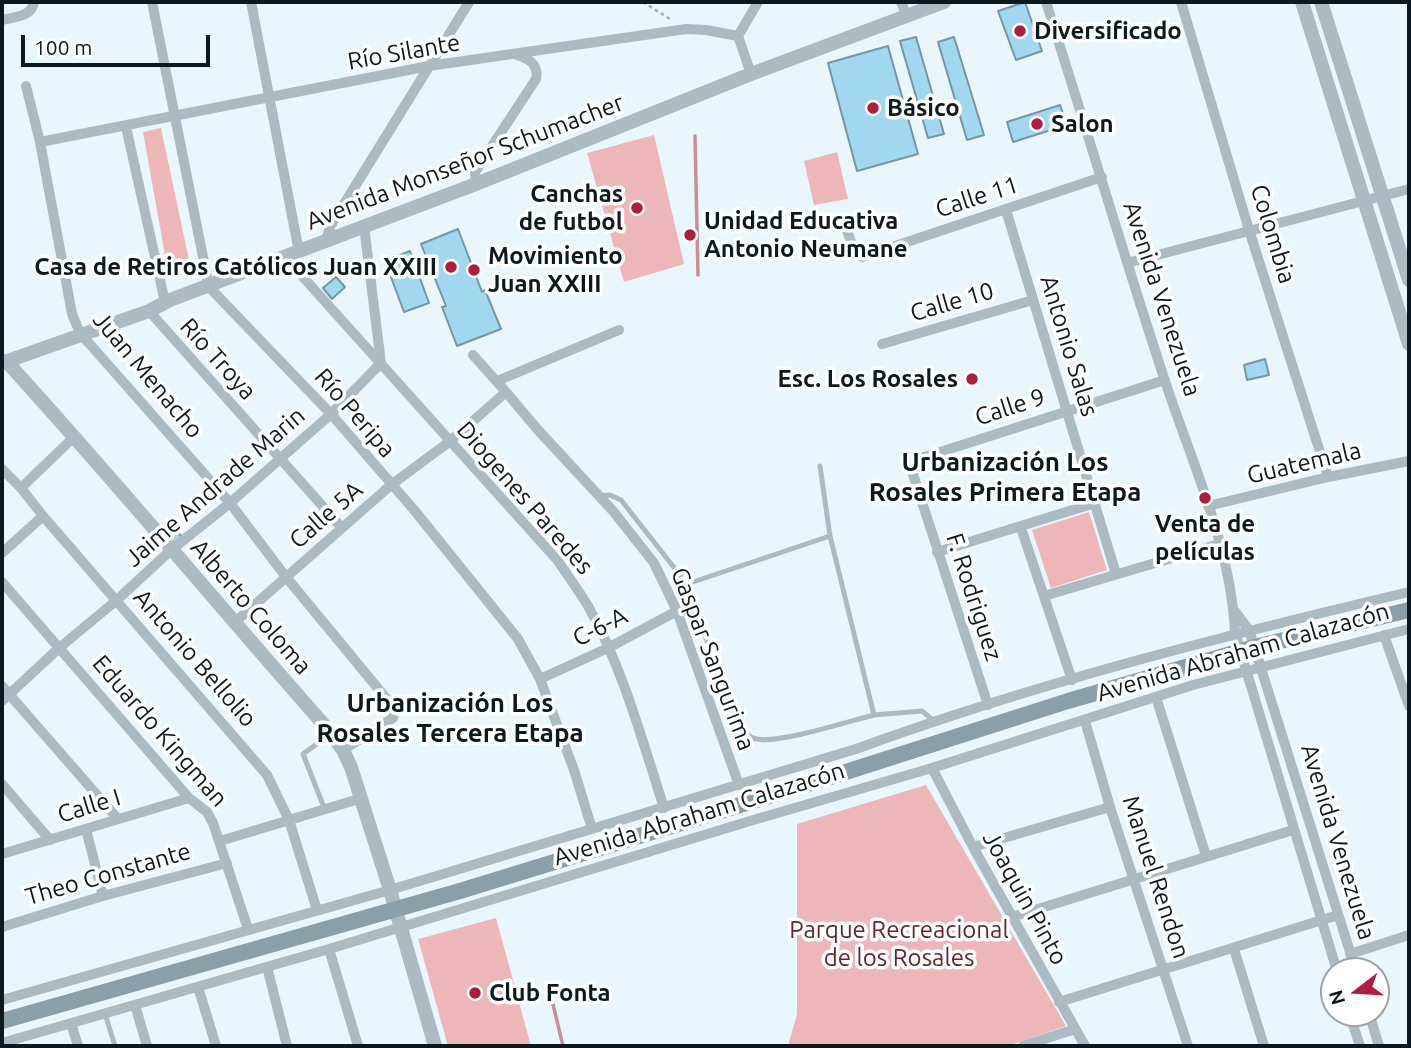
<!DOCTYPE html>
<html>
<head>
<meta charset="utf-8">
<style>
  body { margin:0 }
  #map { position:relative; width:1411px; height:1048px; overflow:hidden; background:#e9f7fd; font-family:Ubuntu,sans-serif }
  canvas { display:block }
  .frame { position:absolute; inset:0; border:4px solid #0c191e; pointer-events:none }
  .north { position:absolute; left:1320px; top:957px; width:70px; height:70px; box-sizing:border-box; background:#fff; border:2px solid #9ea3a5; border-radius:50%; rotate:253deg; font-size:19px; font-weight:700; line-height:28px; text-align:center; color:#0c191e }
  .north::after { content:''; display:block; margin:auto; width:24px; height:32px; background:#b01d40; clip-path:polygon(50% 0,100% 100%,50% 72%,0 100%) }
  .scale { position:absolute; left:21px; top:35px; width:189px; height:32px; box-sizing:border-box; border:4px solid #0c191e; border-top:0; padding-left:9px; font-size:21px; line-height:24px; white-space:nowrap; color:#0c191e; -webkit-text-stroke:5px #fff; paint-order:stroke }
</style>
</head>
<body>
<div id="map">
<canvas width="1411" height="1048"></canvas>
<div class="frame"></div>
<div class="north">N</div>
<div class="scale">100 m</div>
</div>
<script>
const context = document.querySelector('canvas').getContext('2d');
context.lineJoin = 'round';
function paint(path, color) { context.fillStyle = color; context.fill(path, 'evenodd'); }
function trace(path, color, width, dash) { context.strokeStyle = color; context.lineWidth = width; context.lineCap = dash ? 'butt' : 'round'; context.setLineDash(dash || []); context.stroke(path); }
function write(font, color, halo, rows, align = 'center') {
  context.font = font + ' Ubuntu,sans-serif'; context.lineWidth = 7; context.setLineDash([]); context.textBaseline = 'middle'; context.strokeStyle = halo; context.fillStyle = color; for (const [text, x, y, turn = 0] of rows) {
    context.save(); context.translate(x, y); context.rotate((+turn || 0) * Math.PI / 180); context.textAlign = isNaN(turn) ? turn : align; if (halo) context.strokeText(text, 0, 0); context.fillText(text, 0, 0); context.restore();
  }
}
paint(new Path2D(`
  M161,128L190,265L168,272L143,132Z
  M654,135L684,264L624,282L587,153Z
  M837,152L848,199L814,205L804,161Z
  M1089,512L1107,570L1051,588L1032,530Z
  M926,785L1066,1026L1008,1046H788L797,1014V824Z
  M496,918L531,1046H448L418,939Z`), '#edb7ba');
trace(new Path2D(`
  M695,136L698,275
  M551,996L563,1046`), '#c69094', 3.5);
const building = new Path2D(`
  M1025,2L1042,51L1016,60L998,11Z
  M916,37L944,134L928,138L900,41Z
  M954,37L984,135L967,140L938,42Z
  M888,46L918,154L857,171L828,63Z
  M1060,105L1067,125L1013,142L1007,122Z
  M458,229L482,292L485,290L501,329L457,346L442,307L446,306L421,244Z
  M410,251L429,303L404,312L385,261Z
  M336,277L345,287L332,299L323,288Z
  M1265,359L1269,375L1247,380L1244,365Z
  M170,523L182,537L171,546L159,532Z`);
paint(building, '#a1d8f0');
trace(building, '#7696a5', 2);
trace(new Path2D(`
  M643,2L670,19`), '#9fadb3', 2.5, [3.5, 3.5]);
trace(new Path2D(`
  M820,466L830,536L874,715L922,711L935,722
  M599,496L610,495L621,500L687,584
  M830,536L687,584L736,723C742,730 748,738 757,739C778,744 850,721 874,715
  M325,810L303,754L328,736
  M105,1014L115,1046`), '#acbbc2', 5);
trace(new Path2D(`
  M152,2L209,287L331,414L415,511L518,639L540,679L574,770L592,829
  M251,2L299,252
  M901,2L907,16
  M1046,2C1086,127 1123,253 1164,378C1191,461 1231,545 1235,633L1337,971
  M1181,2L1249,230L1328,477
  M2,20C14,17 32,17 34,2
  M738,36L758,2
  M26,86L40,142L72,314L80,333L230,503L286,577L395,709L393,718L343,750
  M126,127L165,302
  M40,142L429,66L686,29L706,30L738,36L751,74
  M476,184L475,172L536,79C539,65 530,59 517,55
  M1006,210L1116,574
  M845,225L855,253L862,257L1102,177
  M325,242L331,225L469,2
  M285,257L558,561C568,576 579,591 588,606C623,668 642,740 664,808
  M1127,263L1409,189
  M149,311L342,528
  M882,344L1033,300
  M497,381L619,330
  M506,392L538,430L613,511L654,563L677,611L739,785
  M2,469L21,488L43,516L267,775L289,820L317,910
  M21,488L75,436
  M1208,506L1328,477L1409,461
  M1021,528L1072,680
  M937,552L1095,503
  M2,553L43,516
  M2,582L189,798L207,812L213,823L248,929
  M1044,596L1219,544
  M1234,610L1249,630L1356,971
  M234,623L391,485L449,442L506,392L473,355
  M1384,635L1409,706
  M540,679L608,648L677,611
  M2,686L117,818
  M1156,697L1206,856
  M2,701L59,648L117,600L171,550L230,503L331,414L381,363L364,226
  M988,705L909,462L1165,380
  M1085,721L1110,807L1188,1046
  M932,768L973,847L1085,1046
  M2,784L50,840
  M86,829L103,896
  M220,841L362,798
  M973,847L1110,807
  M2,854L189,798
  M1012,917L1293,830
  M2,927L103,896L227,863
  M329,949L358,1046
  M1234,949L1264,1046
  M1350,954L1409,935
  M267,967L287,1046
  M198,987L216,1046
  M2,1000L390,890L856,749C1036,683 1223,636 1409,592
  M1059,1002L1338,915
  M135,1005L147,1046
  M1349,1013L1360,1046
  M1369,1013L1379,1046
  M71,1023L78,1046
  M2,1043L329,949L750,821L932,768L1193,685L1409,629
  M1023,1046L1075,1029`), '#acbbc2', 10);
trace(new Path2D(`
  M1302,2L1409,344
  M1321,2L1409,280
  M6,361C115,480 218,605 325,726L343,750L351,767L390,890L435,1046
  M2,363L149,311L170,300L476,184L751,74L944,2`), '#acbbc2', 14);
trace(new Path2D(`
  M2,1021L460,891L805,785L1068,701L1255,647L1409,610`), '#899fa9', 16);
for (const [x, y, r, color] of [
  [1020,31,7,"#b01d40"],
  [873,108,7,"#b01d40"],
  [1037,124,7,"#b01d40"],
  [637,208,7,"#b01d40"],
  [690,235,7,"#b01d40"],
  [451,267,7,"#b01d40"],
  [474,270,7,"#b01d40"],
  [972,379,7,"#b01d40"],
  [1205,498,7,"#b01d40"],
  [475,993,7,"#b01d40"]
]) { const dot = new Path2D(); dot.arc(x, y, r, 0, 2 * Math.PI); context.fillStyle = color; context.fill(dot); trace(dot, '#fff', 2.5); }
write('bold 24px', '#0c191e', '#fff', [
  ["Diversificado",1034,31],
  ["Básico",887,108],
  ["Salon",1051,124],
  ["Canchas",623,194,"right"],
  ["de futbol",623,222,"right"],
  ["Unidad Educativa",704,221],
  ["Antonio Neumane",704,249],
  ["Movimiento",488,256],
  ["Juan XXIII",488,284],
  ["Casa de Retiros Católicos Juan XXIII",437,267,"right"],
  ["Esc. Los Rosales",958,379,"right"],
  ["Venta de",1205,524,"center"],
  ["películas",1205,552,"center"],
  ["Club Fonta",489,993]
], 'left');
write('24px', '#0c191e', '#fff', [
  ["Río Silante",404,52,-10],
  ["Avenida Monseñor Schumacher",465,162,-21],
  ["Calle 11",977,197,-18],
  ["Colombia",1273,234,73],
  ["Avenida Venezuela",1162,299,72],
  ["Calle 10",952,302,-16],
  ["Antonio Salas",1069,346,73],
  ["Río Troya",218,359,48],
  ["Juan Menacho",148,375,50],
  ["Calle 9",1010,407,-18],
  ["Río Peripa",355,413,49],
  ["Guatemala",1304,463,-13],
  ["Jaime Andrade Marin",215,487,-41],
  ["Diogenes Paredes",525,498,49],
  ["Calle 5A",326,515,-41],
  ["F. Rodriguez",974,597,72],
  ["Alberto Coloma",251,607,49],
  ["C-6-A",600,627,-27],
  ["Avenida Abraham Calazacón",1243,652,-16],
  ["Antonio Bellolio",195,658,49],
  ["Gaspar Sangurima",713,659,69],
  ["Eduardo Kingman",160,731,49],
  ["Calle I",89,806,-17],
  ["Avenida Abraham Calazacón",699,814,-17],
  ["Avenida Venezuela",1338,842,73],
  ["Theo Constante",108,874,-16],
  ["Manuel Rendon",1156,877,72],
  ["Joaquin Pinto",1025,898,61]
]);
write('24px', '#68252f', '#fff', [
  ["Parque Recreacional",899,930],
  ["de los Rosales",899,958]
]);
write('bold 26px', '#0c191e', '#fff', [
  ["Urbanización Los",1005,462],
  ["Rosales Primera Etapa",1005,492],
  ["Urbanización Los",450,703],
  ["Rosales Tercera Etapa",450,733]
]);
</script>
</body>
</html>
